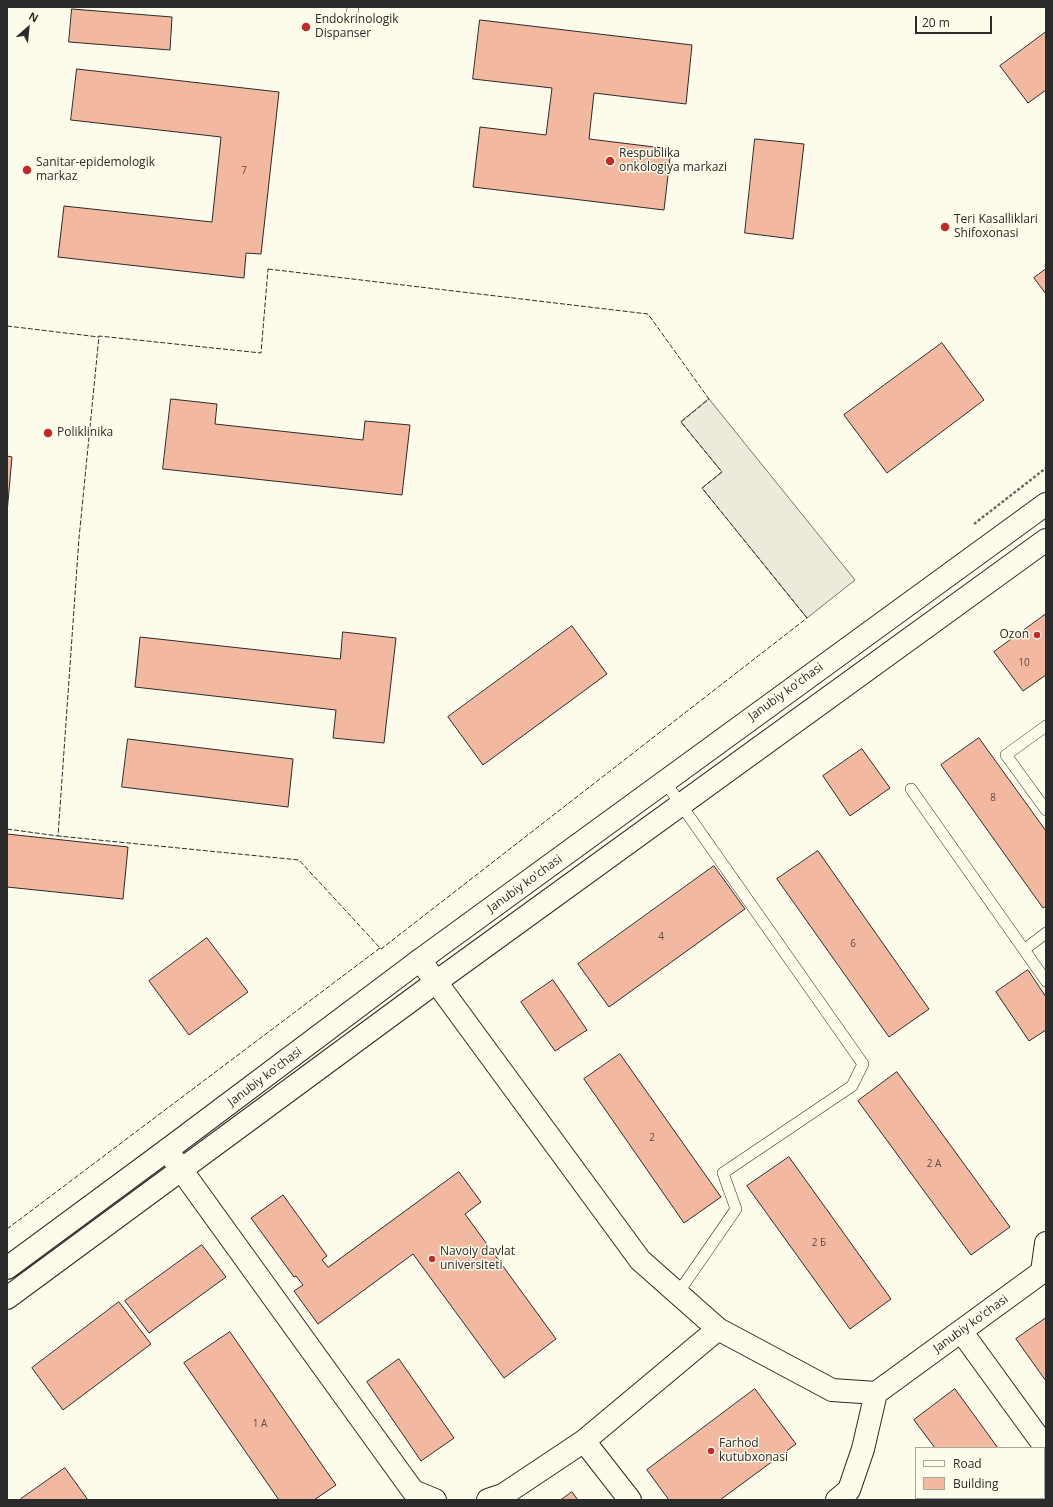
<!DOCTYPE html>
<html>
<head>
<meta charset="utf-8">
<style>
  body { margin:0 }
  #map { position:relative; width:1053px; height:1507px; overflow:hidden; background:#fdfbea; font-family:"Open Sans",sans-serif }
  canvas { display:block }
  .frame { position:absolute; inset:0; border:8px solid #2b2b2b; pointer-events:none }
  .legend { position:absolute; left:915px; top:1447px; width:130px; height:52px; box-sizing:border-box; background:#fdfbea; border:1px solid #a9a89e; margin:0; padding:5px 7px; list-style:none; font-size:12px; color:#2b2b2b }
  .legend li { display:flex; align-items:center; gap:8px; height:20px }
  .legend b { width:20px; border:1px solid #a9a89e }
  .north { position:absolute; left:8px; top:8px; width:40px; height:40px; -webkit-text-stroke:3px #fdfbea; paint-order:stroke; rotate:27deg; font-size:11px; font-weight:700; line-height:16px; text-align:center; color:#2b2b2b }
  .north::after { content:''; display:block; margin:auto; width:14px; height:18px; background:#2b2b2b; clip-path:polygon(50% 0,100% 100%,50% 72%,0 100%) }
  .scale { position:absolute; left:915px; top:16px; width:77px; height:18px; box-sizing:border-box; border:2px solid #2b2b2b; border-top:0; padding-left:5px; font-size:12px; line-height:14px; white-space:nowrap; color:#2b2b2b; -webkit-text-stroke:3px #fdfbea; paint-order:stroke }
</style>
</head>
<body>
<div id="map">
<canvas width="1053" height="1507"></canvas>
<div class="frame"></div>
<ul class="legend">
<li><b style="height:5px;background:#fdfbea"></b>Road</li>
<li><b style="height:11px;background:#f2b8a0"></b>Building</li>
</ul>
<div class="north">N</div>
<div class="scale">20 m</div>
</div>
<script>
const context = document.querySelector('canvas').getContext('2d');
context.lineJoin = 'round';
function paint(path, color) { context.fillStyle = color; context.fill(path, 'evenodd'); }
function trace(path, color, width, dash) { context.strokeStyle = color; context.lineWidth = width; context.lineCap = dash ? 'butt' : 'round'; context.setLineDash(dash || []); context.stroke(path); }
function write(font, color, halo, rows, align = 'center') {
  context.font = font + ' "Open Sans",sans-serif'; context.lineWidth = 3; context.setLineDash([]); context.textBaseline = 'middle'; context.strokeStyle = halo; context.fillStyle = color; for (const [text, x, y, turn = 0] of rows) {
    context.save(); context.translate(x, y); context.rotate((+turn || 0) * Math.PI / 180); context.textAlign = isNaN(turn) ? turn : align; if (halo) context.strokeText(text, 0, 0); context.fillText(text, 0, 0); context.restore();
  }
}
const parking = new Path2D(`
  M709,399L855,580L807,618L702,488L722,472L681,422Z`);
paint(parking, '#eceadb');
trace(parking, '#74746e', 1);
const building = new Path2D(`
  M72,9L172,17L170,50L69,42Z
  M480,20L692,45L686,104L594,93L589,139L671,149L664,210L473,187L480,127L546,135L552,88L473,79Z
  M1046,32V90L1028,103L1000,66Z
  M77,69L279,92L261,254L246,253L244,278L58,257L64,206L212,222L221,137L71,120Z
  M755,139L804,144L793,239L745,233Z
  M1046,269V294L1034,278Z
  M942,343L984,400L887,473L844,415Z
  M171,399L217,404L215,424L363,440L365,421L410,425L402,495L163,469Z
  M7,456L12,457L7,513Z
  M1046,614V675L1023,691L994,652Z
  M572,626L607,674L483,765L448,717Z
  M343,632L396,638L384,743L333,738L336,710L135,687L140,637L340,659Z
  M979,738L1046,831V906L1043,908L941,765Z
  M128,739L293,759L288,807L122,787Z
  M862,749L890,788L850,816L823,776Z
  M7,834L128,847L123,899L7,887Z
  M818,851L929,1009L889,1037L777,879Z
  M714,866L745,909L609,1007L578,964Z
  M207,938L248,992L189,1035L149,981Z
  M1028,970L1046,997V1030L1029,1041L996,992Z
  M553,980L587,1030L555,1051L521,1002Z
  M620,1054L721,1197L684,1223L584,1079Z
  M897,1072L1010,1227L971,1255L858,1101Z
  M789,1157L891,1299L850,1329L747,1186Z
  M459,1172L481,1202L465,1214L556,1339L504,1378L413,1254L318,1324L294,1291L303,1285L296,1276L294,1277L251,1218L283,1195L327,1256L322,1260L328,1267Z
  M202,1245L226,1277L149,1333L125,1301Z
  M119,1302L151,1344L63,1410L32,1368Z
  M1046,1318V1381L1016,1339Z
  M230,1332L336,1485L314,1500H279L184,1363Z
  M399,1359L454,1438L421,1461L367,1382Z
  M755,1389L796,1444L720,1500H669L647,1470Z
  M955,1389L998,1448H935L914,1420Z
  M65,1468L88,1500H22L21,1499Z
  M572,1492L578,1500H561Z
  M972,1498H1035L1036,1500H973Z`);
paint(building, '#f2b8a0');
trace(building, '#2b2b2b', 1);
const service = new Path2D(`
  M352,14L353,7
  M1046,726L1006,755L1046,810
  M665,782L863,1064L852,1086L723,1173L736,1209L678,1293
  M911,789L1046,981
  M1025,949L1046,933`);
const minor = new Path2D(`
  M420,960L640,1260L718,1329L832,1390L876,1393
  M167,1150L413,1491L435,1500
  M961,1331L1046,1448
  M876,1393L1042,1272L1046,1243
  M584,1441L630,1500
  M488,1500L503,1495L584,1441L718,1329
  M837,1500L849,1490L863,1449L876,1393`);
const secondary = new Path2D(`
  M7,1268L167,1150L420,960L1046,504
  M7,1298L436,982L1046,540`);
trace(service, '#2b2b2b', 12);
trace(minor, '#2b2b2b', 24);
trace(secondary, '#2b2b2b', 24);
trace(new Path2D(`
  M974,524L1046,468`), '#6a6964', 2.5, [3, 2]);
trace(service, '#fdfbea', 11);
trace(minor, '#fdfbea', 22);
trace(secondary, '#fdfbea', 22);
trace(new Path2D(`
  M268,269L648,314L709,399L681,422L722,472L702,488L807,618L381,949L299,860L58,836L79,538L99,336L261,353Z
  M7,326L99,337
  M7,829L58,836
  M7,1229L380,948`), '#2b2b2b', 1, [5, 2]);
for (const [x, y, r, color] of [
  [306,27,5,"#c62828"],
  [610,161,5,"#c62828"],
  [27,170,5,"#c62828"],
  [945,227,5,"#c62828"],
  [48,433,5,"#c62828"],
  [1037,635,4,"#c62828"],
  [432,1259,4,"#c62828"],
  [711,1451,4,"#c62828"]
]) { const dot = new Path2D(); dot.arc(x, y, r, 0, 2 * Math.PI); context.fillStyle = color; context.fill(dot); trace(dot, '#fdfbea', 1.5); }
write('10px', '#5d4e48', null, [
  ["7",244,171],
  ["10",1024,663],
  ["8",993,798],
  ["4",661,937],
  ["6",853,944],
  ["2",652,1138],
  ["2 А",934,1164],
  ["2 Б",819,1243],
  ["1 А",260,1424]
]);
write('12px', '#2b2b2b', '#fdfbea', [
  ["Endokrinologik",315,20],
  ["Dispanser",315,34],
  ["Respublika",619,154],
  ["onkologiya markazi",619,168],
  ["Sanitar-epidemologik",36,163],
  ["markaz",36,177],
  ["Teri Kasalliklari",954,220],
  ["Shifoxonasi",954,234],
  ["Poliklinika",57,433],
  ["Ozon",1029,635,"right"],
  ["Navoiy davlat",440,1252],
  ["universiteti",440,1266],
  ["Farhod",719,1444],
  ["kutubxonasi",719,1458]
], 'left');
write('12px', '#2b2b2b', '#fdfbea', [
  ["Janubiy ko'chasi",786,692,-36],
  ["Janubiy ko'chasi",525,884,-36],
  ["Janubiy ko'chasi",265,1077,-37],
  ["Janubiy ko'chasi",971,1324,-36]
]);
</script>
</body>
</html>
